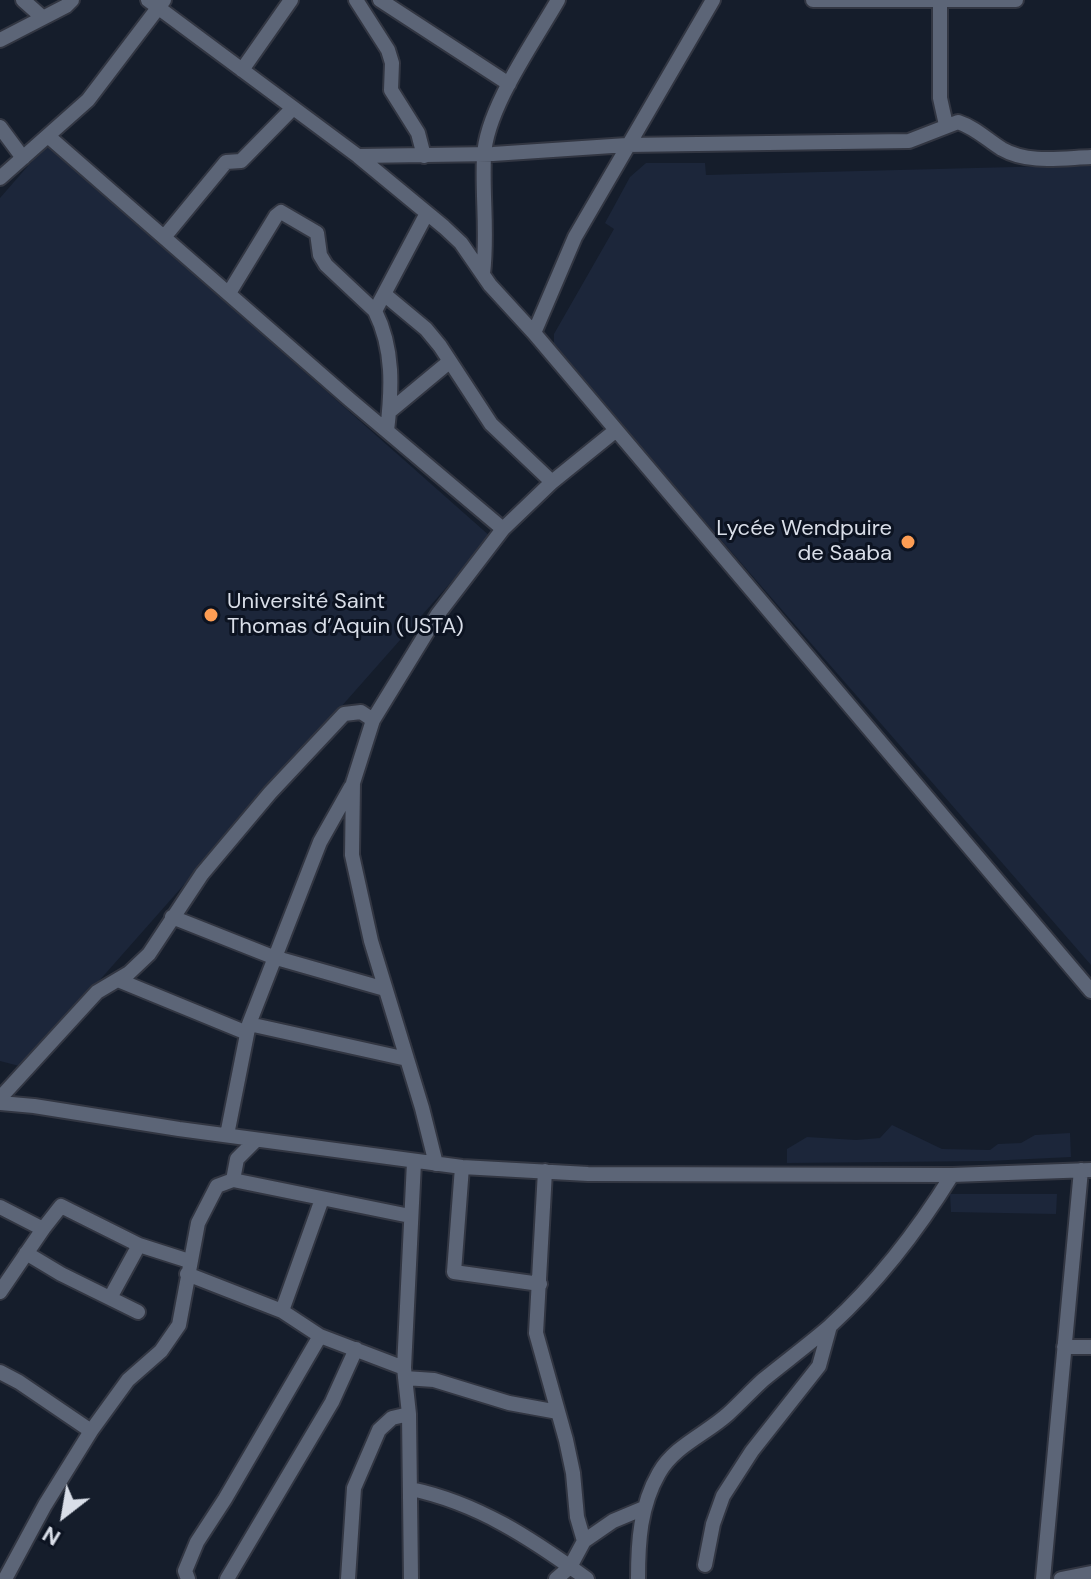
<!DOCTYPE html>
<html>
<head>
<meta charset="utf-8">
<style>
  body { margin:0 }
  #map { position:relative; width:1091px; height:1579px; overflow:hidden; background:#151d2b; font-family:"DM Sans",sans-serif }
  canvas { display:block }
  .north { position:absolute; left:24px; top:1475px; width:80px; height:80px; -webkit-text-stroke:6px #0c1321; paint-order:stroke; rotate:211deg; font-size:22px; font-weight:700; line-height:32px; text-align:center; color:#d9dee8 }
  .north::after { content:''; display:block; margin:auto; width:28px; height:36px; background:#d9dee8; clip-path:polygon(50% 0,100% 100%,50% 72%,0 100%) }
</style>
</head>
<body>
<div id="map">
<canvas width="1091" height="1579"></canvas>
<div class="north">N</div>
</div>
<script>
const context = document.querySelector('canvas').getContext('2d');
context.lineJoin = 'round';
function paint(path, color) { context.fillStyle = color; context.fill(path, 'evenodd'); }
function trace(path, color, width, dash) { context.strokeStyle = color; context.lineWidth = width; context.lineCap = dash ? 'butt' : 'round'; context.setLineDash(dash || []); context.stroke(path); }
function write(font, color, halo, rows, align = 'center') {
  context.font = font + ' "DM Sans",sans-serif'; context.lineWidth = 6; context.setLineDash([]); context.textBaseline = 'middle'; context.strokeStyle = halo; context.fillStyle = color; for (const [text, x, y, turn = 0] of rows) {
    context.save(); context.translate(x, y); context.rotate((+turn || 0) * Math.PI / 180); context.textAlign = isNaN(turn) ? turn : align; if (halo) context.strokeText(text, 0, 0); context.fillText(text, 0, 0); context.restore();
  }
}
paint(new Path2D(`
  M47,144L491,537L23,1067L0,1061V198Z
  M646,163H705L706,175L1091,165V965L554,348V334L614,229L605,223L630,177Z
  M892,1125L942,1149L990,1150L998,1144L1021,1143L1035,1135L1070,1133L1071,1157L988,1161L787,1163V1149L807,1137L856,1140L880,1138Z
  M950,1194H1057L1056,1214L951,1212Z`), '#1c263a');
const minor = new Path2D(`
  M23,0L42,17
  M148,0L358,156L444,227L461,243L490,285L534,333L1091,991
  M356,0L388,50L392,63L391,90L418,133L424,156
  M380,0L509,84
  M813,0H1016
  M940,2V98L946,125
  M0,40L66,6L72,0
  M242,70L291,0
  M0,127L23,158
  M48,136L349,399L503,529
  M358,156L493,154L627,145L909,141L958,122C976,128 986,139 1002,149C1028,164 1062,158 1091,157
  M0,178L88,100L164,0
  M165,236L226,162L241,161L293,108
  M483,274C488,234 482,196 484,156C486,109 534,42 558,0
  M229,293L276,216L281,212L317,233L320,255L326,265L375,311
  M384,294L426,329L440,346L491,424L552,482
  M534,333L575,237L713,0
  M390,411L449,362
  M387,431C392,389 394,349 375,311L427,213
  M172,917L273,957L385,989
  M118,980L247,1033
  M249,1024L407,1059
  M0,1098L97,992L129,973L149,954L202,874L270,793L344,714L361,712L373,720
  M0,1103L34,1106L179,1129L462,1167L588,1174L952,1175L1091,1170
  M227,1135L249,1024L320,842L351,787
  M436,1164L422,1108L371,941L352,855L353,783L373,720L438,614L503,529L552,482L615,431
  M462,1167L454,1272L540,1284
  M545,1171L536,1333L566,1440L573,1473L577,1517L584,1541
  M233,1180L410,1216
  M0,1207L43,1229L0,1292
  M43,1229L61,1206L139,1245
  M26,1253L61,1274L138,1312
  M187,1274L282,1311L320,1336L404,1368
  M110,1298L139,1245L189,1261
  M282,1311L322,1199
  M1064,1347H1091
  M0,1372L19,1382L91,1431
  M405,1378L434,1380L509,1403L558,1412
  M411,1489C478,1503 532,1539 587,1579
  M705,1565L713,1524L723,1496L752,1451L819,1366L830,1326
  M5,1579L45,1505L91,1431L128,1380L161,1351L179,1325L198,1223L217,1186L233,1180L237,1159L256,1140
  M188,1579L185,1571L197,1542L225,1499L320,1336
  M227,1579L332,1402L356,1349
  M348,1579L354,1488L379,1430L392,1418L409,1414
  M411,1579L409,1414L404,1368L414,1162
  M556,1579L570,1567L584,1541L613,1521L644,1508
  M638,1579C638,1542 640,1506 659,1473C674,1446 706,1434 728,1414C740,1403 751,1391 763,1380C785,1362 808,1345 830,1326C878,1282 918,1230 952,1175
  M1043,1579L1081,1170
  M1061,1579L1091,1573`);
trace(minor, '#323642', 18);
trace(minor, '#5c6577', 14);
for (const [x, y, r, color] of [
  [908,542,8,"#fd9d54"],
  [211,615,8,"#fd9d54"]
]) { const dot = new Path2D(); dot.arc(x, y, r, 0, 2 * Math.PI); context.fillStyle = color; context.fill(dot); trace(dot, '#0c1321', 3); }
write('22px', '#d9dee8', '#0c1321', [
  ["Lycée Wendpuire",892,529],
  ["de Saaba",892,554],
  ["Université Saint",227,602,"left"],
  ["Thomas d’Aquin (USTA)",227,627,"left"]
], 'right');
</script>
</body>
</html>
